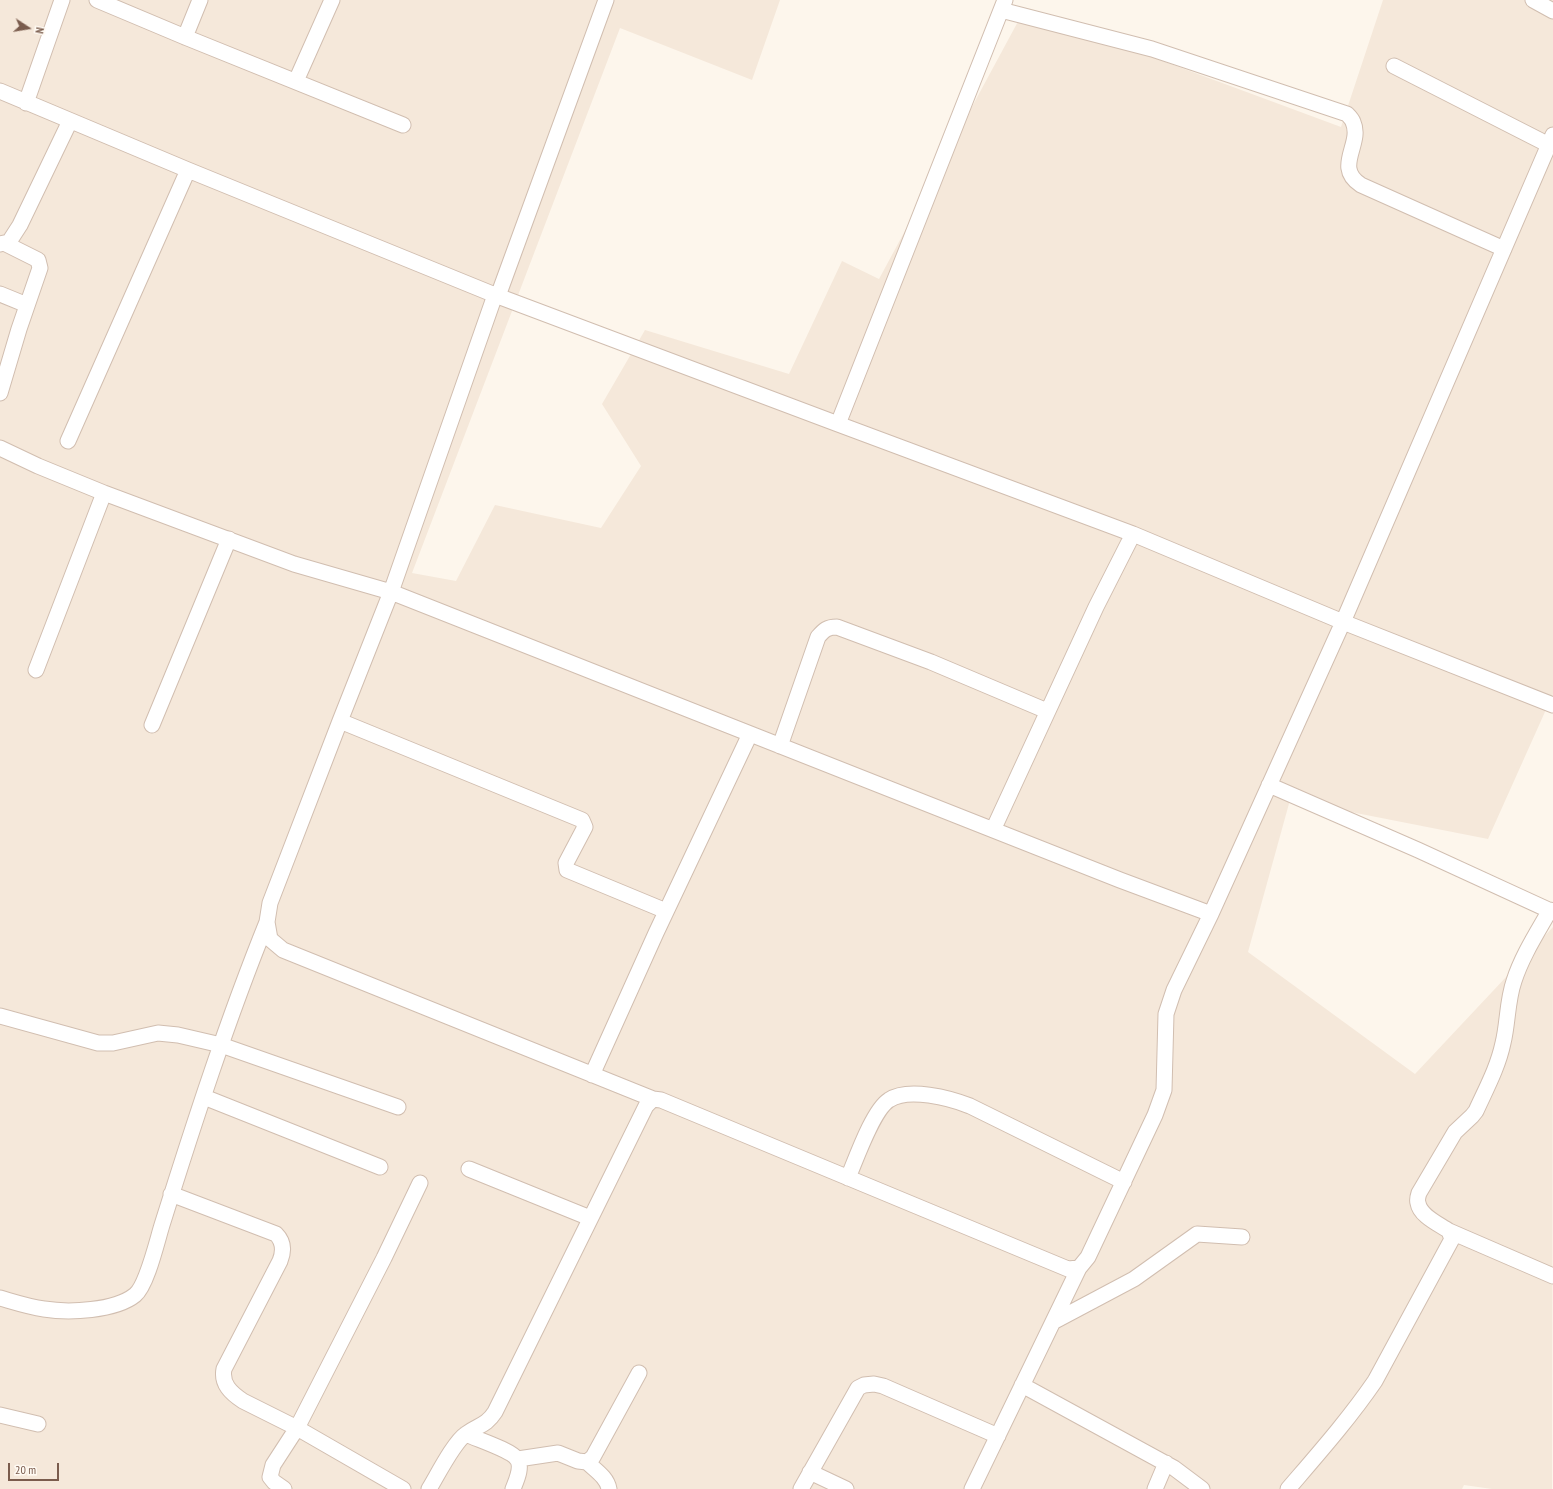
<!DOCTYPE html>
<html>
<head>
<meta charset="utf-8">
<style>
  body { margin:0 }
  #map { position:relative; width:1553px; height:1489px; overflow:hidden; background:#fdf6ec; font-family:"PT Sans Narrow",sans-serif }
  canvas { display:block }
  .north { position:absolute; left:8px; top:8px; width:40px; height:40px; -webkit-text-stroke:3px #fffaf3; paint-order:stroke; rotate:102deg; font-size:11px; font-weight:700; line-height:16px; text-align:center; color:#7a5c4d }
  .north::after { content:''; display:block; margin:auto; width:14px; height:18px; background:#7a5c4d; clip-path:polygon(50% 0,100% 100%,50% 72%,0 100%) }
  .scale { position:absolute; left:8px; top:1463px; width:51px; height:18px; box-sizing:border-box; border:2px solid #7a5c4d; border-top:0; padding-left:5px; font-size:12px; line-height:14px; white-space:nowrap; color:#7a5c4d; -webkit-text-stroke:3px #fffaf3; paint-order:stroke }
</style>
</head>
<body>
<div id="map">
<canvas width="1553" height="1489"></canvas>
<div class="north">N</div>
<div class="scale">20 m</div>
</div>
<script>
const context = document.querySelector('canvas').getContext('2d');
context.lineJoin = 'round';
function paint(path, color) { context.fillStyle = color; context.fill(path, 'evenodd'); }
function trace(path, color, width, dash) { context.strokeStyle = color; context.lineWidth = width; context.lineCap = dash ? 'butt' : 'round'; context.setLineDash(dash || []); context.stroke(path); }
paint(new Path2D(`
  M0,0H780L752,80L620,28L412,573L456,581L495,505L601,528L641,466L602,404L645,330L789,374L842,261L879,279L1021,16L1144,54L1341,127L1383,0H1553V694L1488,839L1290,800L1248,952L1415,1074L1553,927L1552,1489H1492L1464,1485L1462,1489H0Z`), '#f5e8da');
const street = new Path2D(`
  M97,0L185,37L403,125
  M1005,0L838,424L1133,534L1343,622L1553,705
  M1533,0L1553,11
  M1001,10L1152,49L1347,114C1349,116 1352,119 1353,122C1363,144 1333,167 1361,185L1504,249
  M185,37L200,0
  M1394,66L1549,145
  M296,81L332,0
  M0,91L188,170L495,295L838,424
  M26,103L62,0
  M0,244L9,242L20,225L70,121
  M0,294L27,305
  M495,295L391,592L340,721L270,903L267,922L270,939L283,950L653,1099
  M498,296L606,0
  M0,393L19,329L40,268L38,260L6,244
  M68,441L188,170
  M0,448L38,466L104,493L294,564L391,592L1120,880L1211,914
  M36,670L104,493
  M340,721L582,820L585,827L566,863L567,870L666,911
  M152,725L229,539
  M780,746L818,637C824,630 827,627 837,627L931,662L1047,711
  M1269,785L1418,850L1553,912
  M993,830L1096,607L1133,534
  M0,1016L98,1043H113L158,1033L178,1035L221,1045L398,1107
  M592,1075L656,933L750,734
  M204,1097L380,1167
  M469,1169L590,1218
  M848,1178C856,1159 873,1110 889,1100C908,1087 950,1098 970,1106L1124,1182
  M171,1194L276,1234C284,1242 284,1251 280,1261L224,1369C221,1384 231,1393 243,1401L297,1428L403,1489
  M1449,1231L1553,1276
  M0,1298C14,1302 29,1307 44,1309C69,1313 115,1311 135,1295C147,1285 157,1241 162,1225C194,1123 227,1021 267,922
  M1053,1322L1134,1279L1197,1234L1242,1237
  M1022,1385L1174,1468L1202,1489
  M0,1415L38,1424
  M466,1434C476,1439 511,1450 517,1459C523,1467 516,1481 513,1489
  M518,1459L558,1453L578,1461L587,1462L593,1457L639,1373
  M587,1462C595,1470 607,1477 609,1489
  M810,1472L846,1489
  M284,1489L274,1482L270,1477L273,1465L297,1428L384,1258L420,1183
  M429,1489C437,1476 454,1442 466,1434C478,1425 486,1426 495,1412L646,1106L653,1099L661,1100L1068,1269L1079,1268L1088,1257L1155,1115L1164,1090L1166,1014L1174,990L1211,914L1343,622L1553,135
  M801,1489L858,1388L864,1385L874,1384L883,1386L998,1436
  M972,1489L1079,1268
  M1155,1489L1166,1463
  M1288,1489C1318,1454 1349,1419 1375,1381L1452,1239L1449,1231C1439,1224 1420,1216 1418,1203C1417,1200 1418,1196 1419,1193L1455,1132L1472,1116L1476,1111C1486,1089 1498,1067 1503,1043C1508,1023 1507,1001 1514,981C1522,956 1537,933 1550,910`);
trace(street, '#d1beb0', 17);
trace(street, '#fff', 15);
</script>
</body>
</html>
